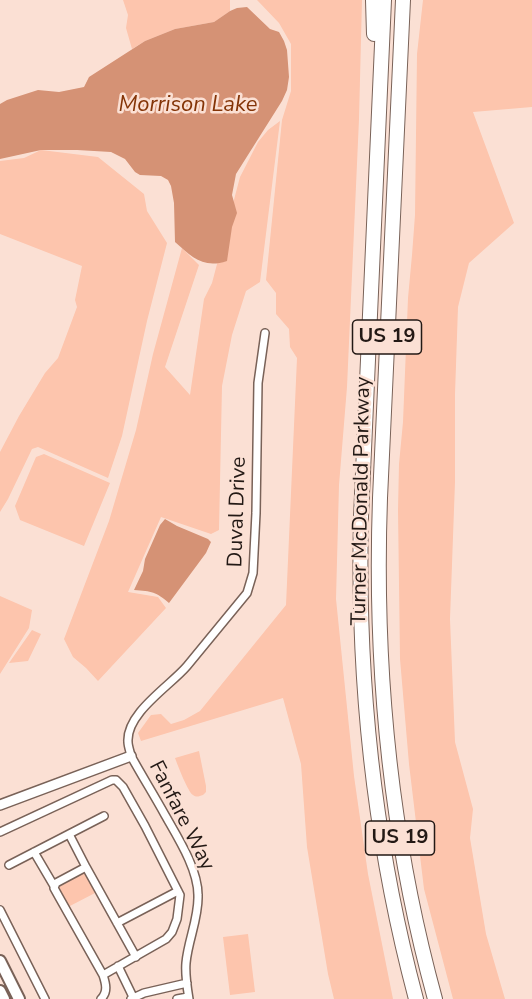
<!DOCTYPE html>
<html>
<head>
<meta charset="utf-8">
<style>
  body { margin:0 }
  canvas { display:block; background:#fbe0d4 }
</style>
</head>
<body>
<canvas width="532" height="999"></canvas>
<script>
const context = document.querySelector('canvas').getContext('2d');
context.lineJoin = 'round';
function paint(path, color) { context.fillStyle = color; context.fill(path, 'evenodd'); }
function trace(path, color, width, dash) { context.strokeStyle = color; context.lineWidth = width; context.lineCap = dash ? 'butt' : 'round'; context.setLineDash(dash || []); context.stroke(path); }
function write(font, color, halo, rows, align = 'center') {
  context.font = font + ' "Nunito Sans",sans-serif'; context.lineWidth = 5; context.setLineDash([]); context.textBaseline = 'middle'; context.strokeStyle = halo; context.fillStyle = color; for (const [text, x, y, turn = 0] of rows) {
    context.save(); context.translate(x, y); context.rotate((+turn || 0) * Math.PI / 180); context.textAlign = isNaN(turn) ? turn : align; if (halo) context.strokeText(text, 0, 0); context.fillText(text, 0, 0); context.restore();
  }
}
paint(new Path2D(`
  M123,0H230V11L214,22L175,29L145,41L132,49L126,28L128,15Z
  M257,0H362L359,119L347,387L339,485L336,599L354,776L368,874L393,999H334L328,974L307,847L301,764L283,698L141,741L138,733L151,715L161,714L171,724L184,720L200,711L286,605L297,358L290,347L289,329L276,314V293L266,280L282,120L291,91V44L279,23Z
  M423,0H532V107L473,112L514,223L469,263L458,307L455,394V482L450,619L455,742L473,809L470,838L486,934L505,999H453L424,889L409,764L400,659L398,510L399,464L403,422L408,298L412,255L415,215L417,54Z
  M280,121L260,282L246,291L232,335L222,386L219,530L211,534L161,517L128,592L158,597L166,608L98,681L86,668L73,657L64,639L109,521L136,430L153,354L182,248L199,265L165,367L190,395L204,299L212,283L240,177L258,142L268,130Z
  M41,150L98,157L144,194L147,211L167,243L147,321L122,436L108,478L38,447L32,449L8,499L0,512V452L19,416L45,373L58,358L77,307L75,300L82,266L0,234V161L24,158Z
  M44,454L110,483L84,546L20,520L15,506L36,457Z
  M0,596L32,610L29,628L0,674Z
  M32,630L41,634L28,661L9,663Z
  M199,751L206,786V792L203,795C199,796 197,798 193,795C188,792 178,766 175,758Z
  M84,872L95,893L68,907L57,886Z
  M248,934L255,992L230,995L223,937Z`), '#fdc5ad');
paint(new Path2D(`
  M247,7L270,29L279,32L284,41L287,50L289,77L287,90L282,101L236,174L232,195L237,213L232,227L227,261C203,269 192,257 175,242L174,203L171,186L168,180L161,176L140,175L135,172L125,159L111,152L77,150H41L0,159V104L7,100L38,90L59,92L84,87L89,77L145,41L175,29L214,22L230,11L237,8Z
  M165,519L177,526L208,539L211,542L206,553L169,603C156,592 152,591 134,590L143,571L145,559L160,525Z`), '#d59275');
const minor = new Path2D(`
  M0,832L112,780H116L123,787L145,826L180,895L177,919L172,932L166,939L103,975
  M69,834L86,867
  M34,852L54,886
  M9,865L104,816
  M0,910L45,999
  M117,923L178,891
  M118,966L134,999
  M101,999C108,992 106,984 103,975L59,897L54,888L56,883L86,867L136,957
  M131,999L144,993L187,983
  M177,999L188,997
  M189,999C187,987 185,974 186,963C188,940 199,918 198,895C198,869 178,838 165,815C154,795 142,776 131,756C130,751 128,746 128,742C126,713 170,686 187,666L247,593L253,573L256,513L258,383L265,333`);
const tertiary = new Path2D(`
  M0,805L131,756`);
const secondary = new Path2D(`
  M0,961L19,999
  M0,991L4,999`);
const motorway = new Path2D(`
  M373,0L374,34
  M384,0L361,517C357,679 374,842 416,999
  M403,0L380,498C374,667 390,836 435,999`);
trace(minor, '#796258', 10);
trace(tertiary, '#796258', 12);
trace(secondary, '#796258', 14);
trace(motorway, '#796258', 16);
trace(minor, '#fff', 7);
trace(tertiary, '#fff', 9);
trace(secondary, '#fff', 10);
trace(motorway, '#fff', 14);
for (const [x, y, w] of [
  [387,337,69],
  [400,838,69]
]) { const box = new Path2D(); box.roundRect(x - w / 2, y - 17, w, 34, 4.5); context.fillStyle = '#fbe0d4'; context.fill(box); trace(box, '#231915', 1.5); }
write('bold 20px', '#231915', null, [
  ["US 19",387,337],
  ["US 19",400,838]
]);
write('21px', '#231915', '#fbe0d4', [
  ["Turner McDonald Parkway",362,501,-89],
  ["Duval Drive",238,512,-88],
  ["Fanfare Way",181,816,63]
]);
write('italic 22px', '#843407', '#fbe0d4', [
  ["Morrison Lake",188,106]
]);
</script>
</body>
</html>
